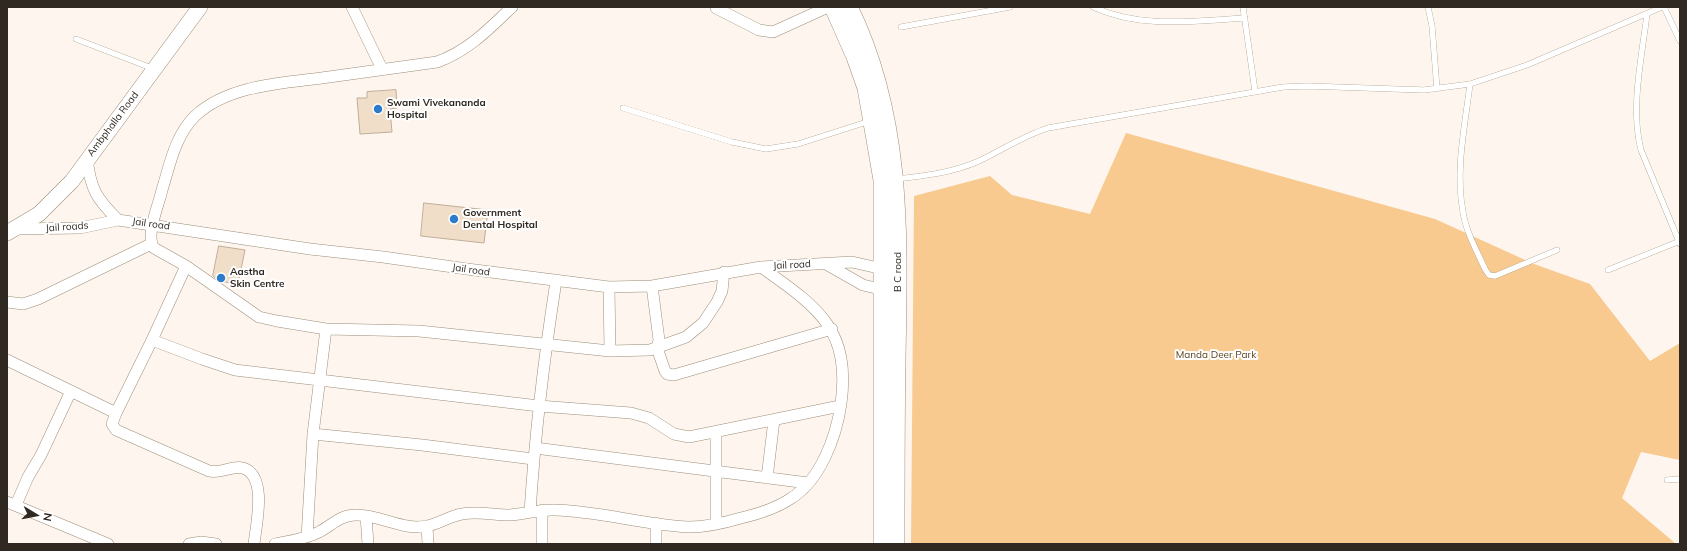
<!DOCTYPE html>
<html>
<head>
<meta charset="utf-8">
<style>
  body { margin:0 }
  #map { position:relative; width:1687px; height:551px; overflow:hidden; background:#fef6ee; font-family:Mulish,sans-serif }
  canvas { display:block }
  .frame { position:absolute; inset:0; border:8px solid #302921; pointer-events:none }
  .north { position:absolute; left:16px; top:495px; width:40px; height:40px; -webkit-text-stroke:3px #fff; paint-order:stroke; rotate:100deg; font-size:11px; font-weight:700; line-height:16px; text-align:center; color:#302921 }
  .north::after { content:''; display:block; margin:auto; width:14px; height:18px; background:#302921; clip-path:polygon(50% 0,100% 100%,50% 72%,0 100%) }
</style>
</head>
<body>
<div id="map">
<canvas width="1687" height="551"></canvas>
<div class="frame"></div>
<div class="north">N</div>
</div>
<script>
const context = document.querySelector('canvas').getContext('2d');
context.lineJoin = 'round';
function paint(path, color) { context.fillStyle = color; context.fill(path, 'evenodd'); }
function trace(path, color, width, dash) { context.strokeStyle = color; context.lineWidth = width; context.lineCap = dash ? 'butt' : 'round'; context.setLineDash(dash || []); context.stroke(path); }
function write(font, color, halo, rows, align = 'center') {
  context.font = font + ' Mulish,sans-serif'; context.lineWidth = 4; context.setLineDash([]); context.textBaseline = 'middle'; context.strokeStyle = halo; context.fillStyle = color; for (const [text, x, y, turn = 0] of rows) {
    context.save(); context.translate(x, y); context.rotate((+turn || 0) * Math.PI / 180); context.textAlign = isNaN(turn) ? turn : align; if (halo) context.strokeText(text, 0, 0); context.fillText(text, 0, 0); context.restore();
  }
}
paint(new Path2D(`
  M1126,133L1435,219L1534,264L1590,284L1650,361L1680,343V460L1641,452L1622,498L1676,544H911L914,196L990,176L1012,195L1090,214Z`), '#f8ca90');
const building = new Path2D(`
  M396,90L397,108L390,109L392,132L360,134L357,98H367V92Z
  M424,203L488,210L484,243L421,236Z
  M219,246L245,250L238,284L219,281L213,276Z`);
paint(building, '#f0dec8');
trace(building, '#bfad99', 1);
const lane = new Path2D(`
  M1093,7C1141,29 1194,21 1245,18
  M1243,7L1255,91
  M1428,7L1432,26L1437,89
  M1664,7L1680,41
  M1647,14C1642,56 1630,109 1641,150L1680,244
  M901,27L1010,7
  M76,39L154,69
  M1470,84C1465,126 1455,170 1463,212C1466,232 1477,251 1485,269L1489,275L1495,276L1557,250
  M623,108L732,142L766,149L798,144L870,121
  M895,179C924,176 952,173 979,161C1002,150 1023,136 1048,128L1283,87L1307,86L1424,90L1470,84L1527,65L1662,7
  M1608,270L1680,241
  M1667,480L1680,479`);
const street = new Path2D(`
  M352,7L382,69
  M716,8L759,30L773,32L828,7
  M87,159C91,190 96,198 118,220
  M16,229L80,228L118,220L310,249L383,257L467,269L609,287L652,286L761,267L852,262L887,270
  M826,264L863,285L888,291
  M186,266L154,248C145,236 159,204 162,190C170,164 175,136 195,116C229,84 286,83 329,77C365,72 401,67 437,62C468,51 489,29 512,7
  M652,286L659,340L657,348L665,371L667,374L674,375L832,329
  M609,287L610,351
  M7,302L23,304L38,299L151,244
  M326,329L419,331L610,351L650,350L686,337L703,323L717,302L722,291L724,272
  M152,340L202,359L235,370L539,406L631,413L649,418L674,434L689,437L840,406
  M7,360L116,413L152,340L186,266L259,317L277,321L326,329L313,434L307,537
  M116,413L112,424L116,430L209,471C221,474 232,465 243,468C268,476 256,525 254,544
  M313,434L422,445L533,459
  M535,448L808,483
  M767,478L774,420
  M7,502L108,544
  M16,505L28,477L41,455L71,391
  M530,512C535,434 544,358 556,281
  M366,516L368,544
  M716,524V432
  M427,526L428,544
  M189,544L201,542L216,544
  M275,544C289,541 306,539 319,532C331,526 340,515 355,515C379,514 403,531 427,526C439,524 449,516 462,514C478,511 494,515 510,515C525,514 540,509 555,510C600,511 644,525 689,527C707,527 724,523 741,518C758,514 775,509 790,499C820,481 836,438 841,404C851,328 817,307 761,267
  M542,544V510
  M656,544V523`);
const secondary = new Path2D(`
  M7,233L39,214L72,181L200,7`);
const primary = new Path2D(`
  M833,7L855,57L866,88L882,180V544
  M849,7C904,119 899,238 897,359C896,421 896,483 896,544`);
trace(lane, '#9d8d79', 6);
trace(street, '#9d8d79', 12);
trace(secondary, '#9d8d79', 16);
trace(primary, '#9d8d79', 18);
trace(lane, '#fff', 5.5);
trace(street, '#fff', 11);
trace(secondary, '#fff', 15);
trace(primary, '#fff', 17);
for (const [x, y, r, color] of [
  [378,109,5,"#2d7bca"],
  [454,219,5,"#2d7bca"],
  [221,278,5,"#2d7bca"]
]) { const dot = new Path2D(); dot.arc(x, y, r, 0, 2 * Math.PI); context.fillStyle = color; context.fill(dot); trace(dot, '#fff', 1.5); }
write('bold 10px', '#302921', '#fff', [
  ["Swami Vivekananda",387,103],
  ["Hospital",387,115],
  ["Government",463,213],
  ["Dental Hospital",463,225],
  ["Aastha",230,272],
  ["Skin Centre",230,284]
], 'left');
write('10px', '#302921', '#fff', [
  ["Ambphalla Road",113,124,-53],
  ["Jail road",151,224,8],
  ["Jail roads",67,227,-4],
  ["Jail road",792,265,-3],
  ["Jail road",471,270,8],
  ["B C road",898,272,-90]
]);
write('10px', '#583f1e', '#fff', [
  ["Manda Deer Park",1216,355]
]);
</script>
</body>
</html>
